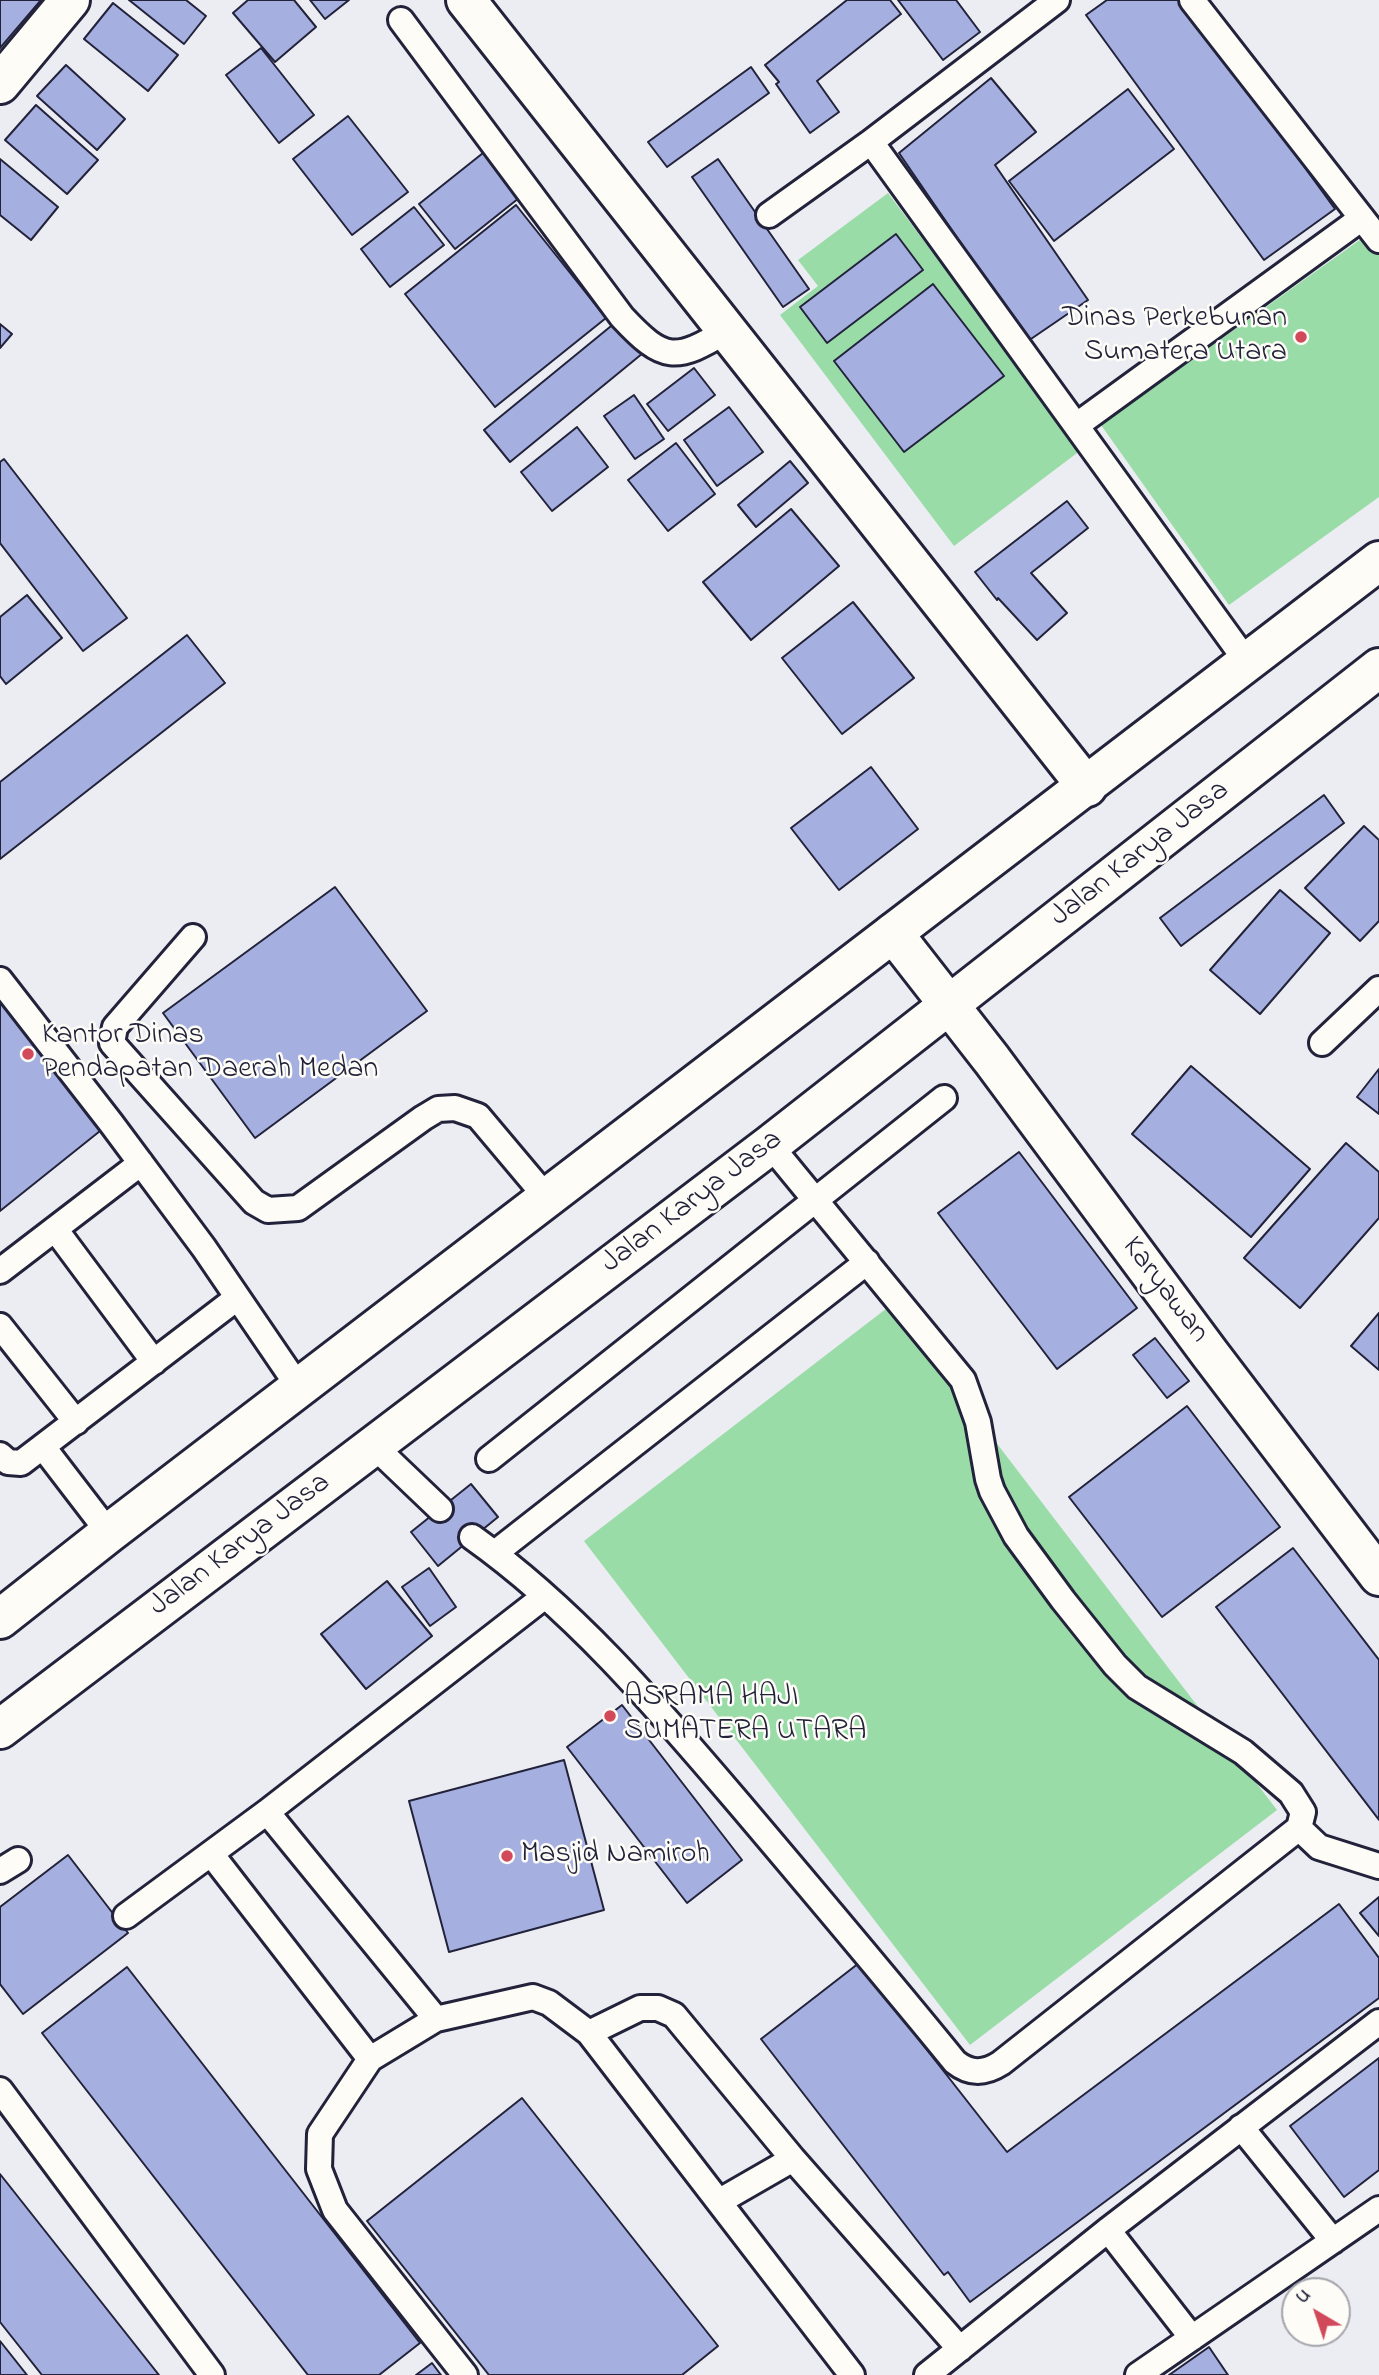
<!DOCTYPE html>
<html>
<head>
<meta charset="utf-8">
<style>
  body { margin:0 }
  #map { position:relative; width:1379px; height:2375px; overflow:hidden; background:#ecedf2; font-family:"Indie Flower",sans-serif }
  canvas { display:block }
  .north { position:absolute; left:1281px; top:2277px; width:70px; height:70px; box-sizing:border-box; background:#fdfcf7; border:2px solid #a5a5ac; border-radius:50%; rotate:321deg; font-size:19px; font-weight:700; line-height:28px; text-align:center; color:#22223b }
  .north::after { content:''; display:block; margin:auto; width:24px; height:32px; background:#d1495b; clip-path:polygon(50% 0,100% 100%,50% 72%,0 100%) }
</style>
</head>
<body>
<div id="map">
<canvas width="1379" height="2375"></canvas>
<div class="north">U</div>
</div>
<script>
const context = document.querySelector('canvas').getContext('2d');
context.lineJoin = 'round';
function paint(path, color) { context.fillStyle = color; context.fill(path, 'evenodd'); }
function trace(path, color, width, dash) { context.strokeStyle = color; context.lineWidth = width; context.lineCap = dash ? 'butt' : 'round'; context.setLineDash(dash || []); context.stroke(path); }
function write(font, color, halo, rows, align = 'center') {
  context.font = font + ' "Indie Flower",sans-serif'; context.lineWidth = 5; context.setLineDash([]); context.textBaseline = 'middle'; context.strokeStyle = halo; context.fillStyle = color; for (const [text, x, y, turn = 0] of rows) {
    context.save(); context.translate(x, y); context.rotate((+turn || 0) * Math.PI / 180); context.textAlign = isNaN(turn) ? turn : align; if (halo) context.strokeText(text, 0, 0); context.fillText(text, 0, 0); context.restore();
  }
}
paint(new Path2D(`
  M888,193L1081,450L954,546L780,315L818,286L798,260Z
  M1368,234L1379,250V497L1229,605L1101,425Z
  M891,1305L1277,1810L970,2045L584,1541Z`), '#99dca7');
const building = new Path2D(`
  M0,0H41L0,48Z
  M129,0H186L206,16L184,44Z
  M248,0H294L316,27L275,62L233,13Z
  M310,0H349L325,19Z
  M847,0H890L901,14L817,81L839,112L810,133L776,84L779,82L765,65Z
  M898,0H956L980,32L943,60Z
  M1107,0H1183L1335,209L1264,260L1086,15Z
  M113,3L178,55L148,91L84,39Z
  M261,48L314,115L279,143L226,75Z
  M66,65L125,119L97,150L37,96Z
  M751,67L769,93L667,167L648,142Z
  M991,78L1036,132L995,165L1088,300L1028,341L899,153Z
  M1128,89L1174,149L1054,241L1009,181Z
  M36,105L98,160L67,194L5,140Z
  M348,116L408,192L352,235L293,159Z
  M488,149L524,194L455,249L419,204Z
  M0,159L58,207L31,240L0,215Z
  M718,159L809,289L783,307L692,177Z
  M516,205L606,318L495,407L405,294Z
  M414,207L444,245L390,287L361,249Z
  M896,234L923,270L827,343L800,307Z
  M933,284L1004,376L904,452L834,361Z
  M616,322L643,353L510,462L484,430Z
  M0,324L12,334L0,348Z
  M694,368L715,395L668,431L647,404Z
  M634,395L664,439L635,459L604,416Z
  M729,407L763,452L717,486L684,440Z
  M577,427L608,467L552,511L521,472Z
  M676,443L715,494L668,531L628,480Z
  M4,459L127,618L83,651L0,543V462Z
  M790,461L808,483L756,527L738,505Z
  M1067,501L1088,528L1031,573L1067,613L1037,640L998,598L997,600L975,572Z
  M791,509L839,566L751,640L703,582Z
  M27,595L62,638L6,684L0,676V617Z
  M853,602L914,678L842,734L782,658Z
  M187,635L225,683L0,859V782Z
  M871,767L918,829L839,890L791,828Z
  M1324,795L1344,823L1181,946L1160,918Z
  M1364,826L1379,840V921L1360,941L1305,888Z
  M335,887L427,1011L255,1138L163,1013Z
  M1280,890L1330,933L1260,1014L1210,970Z
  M0,986L110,1123L0,1211Z
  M1191,1066L1310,1169L1251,1237L1132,1134Z
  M1379,1069V1114L1357,1097Z
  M1346,1143L1379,1172V1218L1300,1308L1244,1258Z
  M1019,1152L1137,1308L1057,1369L938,1213Z
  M1379,1313V1370L1351,1346Z
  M1155,1338L1189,1381L1167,1398L1133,1355Z
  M1187,1406L1280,1527L1162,1617L1069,1497Z
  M471,1484L498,1517L438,1566L411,1532Z
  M1293,1548L1379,1660V1820L1216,1607Z
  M429,1568L456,1607L430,1626L402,1587Z
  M387,1581L432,1636L366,1689L321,1634Z
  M622,1705L742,1860L687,1903L567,1747Z
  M564,1760L604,1910L449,1952L409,1801Z
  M68,1855L128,1933L23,2014L0,1984V1907Z
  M1379,1897V1936L1360,1913Z
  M1339,1904L1379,1958V1998L970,2302L948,2272L944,2275L761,2039L859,1963L1007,2152Z
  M127,1967L420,2343L379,2375H308L42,2033Z
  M1379,2058V2170L1344,2197L1290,2126Z
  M522,2098L718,2346L682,2375H489L367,2221Z
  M0,2174L159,2375H42L0,2322Z
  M0,2341L27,2375H0Z
  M1209,2347L1228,2375H1169Z
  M432,2363L441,2375H416Z`);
paint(building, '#a6b0e0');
trace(building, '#22223b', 2);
const lane = new Path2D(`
  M1192,0L1379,240
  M401,20L622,317C664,362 675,362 728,330
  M871,142L1247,662
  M769,215L871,142L1057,0
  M1077,425L1362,218
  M193,937L115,1027L112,1043L254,1202L268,1210L298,1208L423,1118L438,1109L455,1108L478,1116L547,1198
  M0,980L111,1123L204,1248L300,1389
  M1322,1043L1379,989
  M55,1229L154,1362
  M0,1271L141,1163
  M0,1326L76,1422
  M373,1445L440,1509
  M43,1447L109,1533
  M0,1455L8,1462L21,1463L237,1298
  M489,1459L944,1098
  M472,1537C576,1611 659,1710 741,1806C813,1891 885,1976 955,2062C970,2074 984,2074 1001,2063L1299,1828L1303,1812L1291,1793L1243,1752L1137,1687L1115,1665L1063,1600L1016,1536L992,1491L988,1479L978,1422L963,1380L770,1145
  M495,1553L867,1262
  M267,1812L436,2019
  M1299,1828L1319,1847L1379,1866
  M212,1855L370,2059
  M0,1871L18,1860
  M126,1916L267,1812L545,1596
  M589,2033L640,2008H658L674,2015L793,2159L960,2349
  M0,2090L212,2375
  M1241,2127L1333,2241
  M720,2201L793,2159
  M1108,2230L1192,2338
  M465,2375L335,2210L319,2169L320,2134L370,2059L436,2019L533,1997L549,2003L589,2033L852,2375
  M927,2375L1108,2230L1379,2022
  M1138,2375L1379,2209`);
const street = new Path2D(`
  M466,0L1087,787
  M0,84L70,0
  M893,933L992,1060L1210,1354L1379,1576`);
const highway = new Path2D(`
  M0,1619L109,1533L1379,561
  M0,1729L770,1145L1379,668`);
trace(lane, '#22223b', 30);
trace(street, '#22223b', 44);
trace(highway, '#22223b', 44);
trace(lane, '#fdfcf7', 24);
trace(street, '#fdfcf7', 38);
trace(highway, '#fdfcf7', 38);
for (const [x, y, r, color] of [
  [1301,337,7,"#d1495b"],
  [28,1054,7,"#d1495b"],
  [610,1716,7,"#d1495b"],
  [507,1856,7,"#d1495b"]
]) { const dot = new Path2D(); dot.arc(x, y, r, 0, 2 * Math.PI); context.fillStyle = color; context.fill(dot); trace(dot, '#fdfcf7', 2.5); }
write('30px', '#22223b', '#fdfcf7', [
  ["Dinas Perkebunan",1287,320,"right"],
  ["Sumatera Utara",1287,354,"right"],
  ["Kantor Dinas",42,1037],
  ["Pendapatan Daerah Medan",42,1071],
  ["ASRAMA HAJI",624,1699],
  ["SUMATERA UTARA",624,1733],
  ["Masjid Namiroh",521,1856]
], 'left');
write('30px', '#22223b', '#fdfcf7', [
  ["Jalan Karya Jasa",1141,855,-38],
  ["Jalan Karya Jasa",693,1203,-37],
  ["Karyawan",1164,1291,53],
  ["Jalan Karya Jasa",241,1546,-37]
]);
</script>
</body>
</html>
